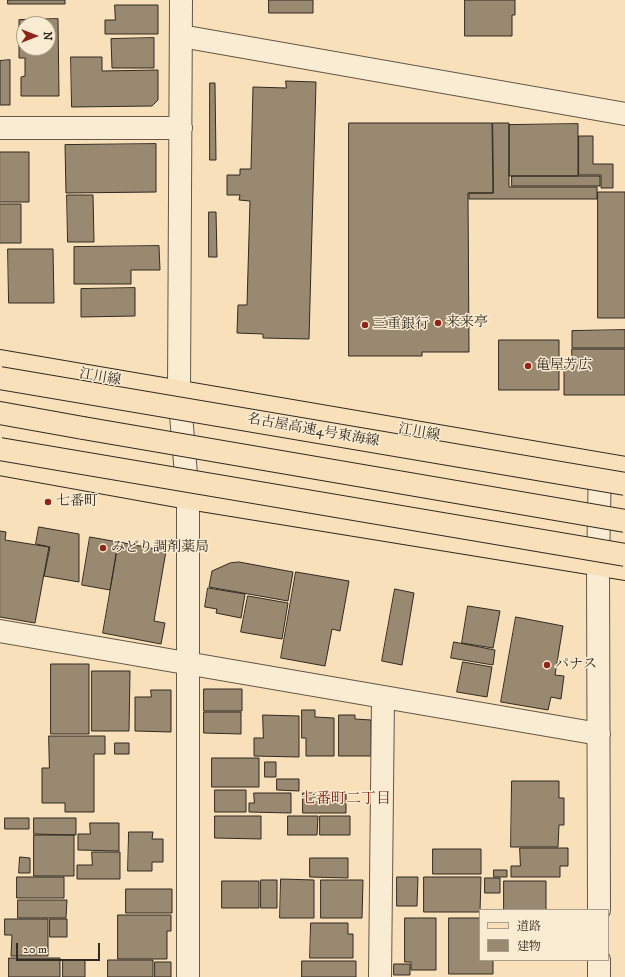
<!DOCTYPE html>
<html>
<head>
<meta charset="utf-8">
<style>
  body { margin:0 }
  #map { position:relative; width:625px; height:977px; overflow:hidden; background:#f8e1ba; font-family:"IM FELL DW Pica","Noto Serif JP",serif }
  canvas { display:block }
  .legend { position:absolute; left:479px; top:909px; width:130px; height:52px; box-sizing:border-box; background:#faecd2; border:1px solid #aa9e8b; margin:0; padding:5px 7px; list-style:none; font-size:12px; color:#322920 }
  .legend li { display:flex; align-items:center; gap:8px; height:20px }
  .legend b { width:20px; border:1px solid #aa9e8b }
  .north { position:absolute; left:16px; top:16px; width:40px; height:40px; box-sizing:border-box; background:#faecd2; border:1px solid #aa9e8b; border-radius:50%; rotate:90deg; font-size:11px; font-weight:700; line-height:16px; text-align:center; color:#322920 }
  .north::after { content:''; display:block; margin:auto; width:14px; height:18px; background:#8f2418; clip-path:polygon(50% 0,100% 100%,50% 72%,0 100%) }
  .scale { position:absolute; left:16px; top:943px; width:84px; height:18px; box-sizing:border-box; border:2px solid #322920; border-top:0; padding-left:5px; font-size:12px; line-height:14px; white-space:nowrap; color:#322920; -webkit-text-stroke:3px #faecd2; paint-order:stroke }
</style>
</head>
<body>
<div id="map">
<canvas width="625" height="977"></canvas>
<ul class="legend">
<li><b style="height:5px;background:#f8e1ba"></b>道路</li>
<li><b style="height:11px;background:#998970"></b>建物</li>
</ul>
<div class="north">N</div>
<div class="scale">20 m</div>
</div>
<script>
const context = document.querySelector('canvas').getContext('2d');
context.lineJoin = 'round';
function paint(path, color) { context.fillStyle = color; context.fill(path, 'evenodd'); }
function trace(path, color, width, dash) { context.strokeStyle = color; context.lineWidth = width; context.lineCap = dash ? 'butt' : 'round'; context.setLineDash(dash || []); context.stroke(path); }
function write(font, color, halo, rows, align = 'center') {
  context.font = font + ' "IM FELL DW Pica","Noto Serif JP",serif'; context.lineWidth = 3; context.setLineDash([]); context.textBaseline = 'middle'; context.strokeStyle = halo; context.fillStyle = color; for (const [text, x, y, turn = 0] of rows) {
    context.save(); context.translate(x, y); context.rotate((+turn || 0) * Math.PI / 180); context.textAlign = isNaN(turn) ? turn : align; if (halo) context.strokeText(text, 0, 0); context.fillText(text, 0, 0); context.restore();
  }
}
const building = new Path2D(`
  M8,0H65V4H8Z
  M269,0H313V13H269Z
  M465,0H515V15H512V36H465Z
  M115,5H158V34H105V20H115Z
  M58,19L59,96H21V77L25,76V58H19V20ZM24,24H48V48H24Z
  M154,38V68H112L111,39Z
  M71,57H102V71L158,70V100L152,106L72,107Z
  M10,60V105H0V61Z
  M286,81L316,82L309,339L263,338V334L237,333L238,305H247L250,201L239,200L240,195H227V175H240V169H251L253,87L286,88Z
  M210,83H215L216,160H210Z
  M349,123H492L493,193H468L469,352H422V356H349Z
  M493,123H509V187H597V199H469V193H493Z
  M578,124V176H509V125Z
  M579,136H593V164H613V188H601V175H579Z
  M156,144V192L66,193L65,145Z
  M0,152H29V202H0Z
  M512,176H600V186H512Z
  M598,192H625V318H598Z
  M67,195H93L94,242H68Z
  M0,204H21V243H0Z
  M209,212H216L217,257H209Z
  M159,246L160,270H131V284H74V247Z
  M8,249H53L54,303H9Z
  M135,288V316L81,317V289Z
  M625,330V348H572V331Z
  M499,340H559V390H499Z
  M572,349H625V395H564V367H572Z
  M39,527L79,534V582L44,576L50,547L36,544Z
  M0,531L6,532L5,540L49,547L35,623L0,617Z
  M90,537L118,542L110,590L82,585Z
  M119,542L166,551L154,621L165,623L161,644L103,633Z
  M239,562L293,572L288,601L209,587L212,571L230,563Z
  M296,572L349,581L340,631L332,629L325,666L281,658Z
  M208,588L245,594L241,618L216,613L217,609L205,607Z
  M395,589L414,593L402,665L382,661Z
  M248,596L288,603L282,639L241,632Z
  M468,606L500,611L493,648L462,643Z
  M516,617L563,626L555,675L564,676L561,699L551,697L548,710L501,702Z
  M454,642L495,650L493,665L451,658Z
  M463,662L492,667L487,697L457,692Z
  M51,664H89V734H51Z
  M92,671H130L129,731H92Z
  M204,689H242V711H204Z
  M151,690H171V732L135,731V697H151Z
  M302,710H315V717L334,718V756H306V738H302Z
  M204,712H241V734L204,733Z
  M263,715L299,716V757L254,756V738H263Z
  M339,715H355V719L371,720V756H339Z
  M49,736H105V754H94V812H65V803H42V768H49Z
  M115,743H129V754H115Z
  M212,758H259V787H212Z
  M265,762H276V777H265Z
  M277,779H299V791L277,790Z
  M512,781H559V798H564V825H559L558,847H511Z
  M215,790H246V812H215Z
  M254,793H291V813L249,812V803H254Z
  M303,793H346V813H303Z
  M215,816H261V839L215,838Z
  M288,816H318L317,835H288Z
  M320,816H350V835H320Z
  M5,818H29V829H5Z
  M34,818H76V835L34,834Z
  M90,823H119V851L78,850V834H90Z
  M129,832H153L152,839H163V862H152V871H128Z
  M34,835H74V876H34Z
  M520,848H568V866H560V877H511V866H520Z
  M433,849H481V874H433Z
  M92,852H120V879H77V865H92Z
  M20,857L30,858V873H19Z
  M310,858H348V878L310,877Z
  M494,870H507V877H494Z
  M17,877H64V898H17Z
  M397,877H418L417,906H397Z
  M424,877H481L480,912H424Z
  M485,878H500V893H485Z
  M281,879L314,880V918H280Z
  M261,880H277V908H261Z
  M321,880H363L362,918H321Z
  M222,881H259V908H222Z
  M504,881H546V910H504Z
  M126,889H172V913H126Z
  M18,900H67L66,918H18Z
  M118,915H171V931H167V959H118Z
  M405,918H436V970H411V962H405Z
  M449,918H480V960H493V974H449Z
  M5,919H48V956H11L12,935H5Z
  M50,919H67V937H50Z
  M311,923H348V934H353V958H310Z
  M9,958H60V977H9Z
  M63,960H85V977H63Z
  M108,960H153V977H108Z
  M302,961H356V977H302Z
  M155,962H171V977H155Z
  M394,964H410V975H394Z`);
paint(building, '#998970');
trace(building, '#322920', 1);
const minor = new Path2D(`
  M181,0L179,391L188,498V977
  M181,36L625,114
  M0,128H181
  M0,631L599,734
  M599,910L598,565L600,464
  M599,960V977
  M380,977L383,697`);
const major = new Path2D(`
  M0,361L625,468
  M0,464L188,498L625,569`);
const highway = new Path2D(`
  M0,413L83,428`);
trace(minor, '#645746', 24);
trace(major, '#322920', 24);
trace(highway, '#322920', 24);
trace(minor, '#faecd2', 22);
trace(major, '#f8e1ba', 22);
trace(highway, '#f8e1ba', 22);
const highwayBridge = new Path2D(`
  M0,378L625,484
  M83,428L625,521
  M0,449L625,555`);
trace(highwayBridge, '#322920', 24, []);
trace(highwayBridge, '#f8e1ba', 22);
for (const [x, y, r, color] of [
  [438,323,4,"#8f2418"],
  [365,325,4,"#8f2418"],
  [528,366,4,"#8f2418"],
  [48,502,4,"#8f2418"],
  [103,548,4,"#8f2418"],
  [547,665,4,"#8f2418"]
]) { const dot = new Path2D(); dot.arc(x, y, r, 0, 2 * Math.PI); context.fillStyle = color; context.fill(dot); trace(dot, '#faecd2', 1.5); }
write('14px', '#322920', '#faecd2', [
  ["来来亭",446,323],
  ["三重銀行",373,325],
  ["亀屋芳広",536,366],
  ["七番町",56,502],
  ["みどり調剤薬局",111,548],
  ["パナス",555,665]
], 'left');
write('14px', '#322920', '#faecd2', [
  ["江川線",100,378,10],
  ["名古屋高速4号東海線",313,431,10],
  ["江川線",419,433,10]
]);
write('15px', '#7a1f14', '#faecd2', [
  ["七番町二丁目",346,800]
]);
</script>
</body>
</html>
